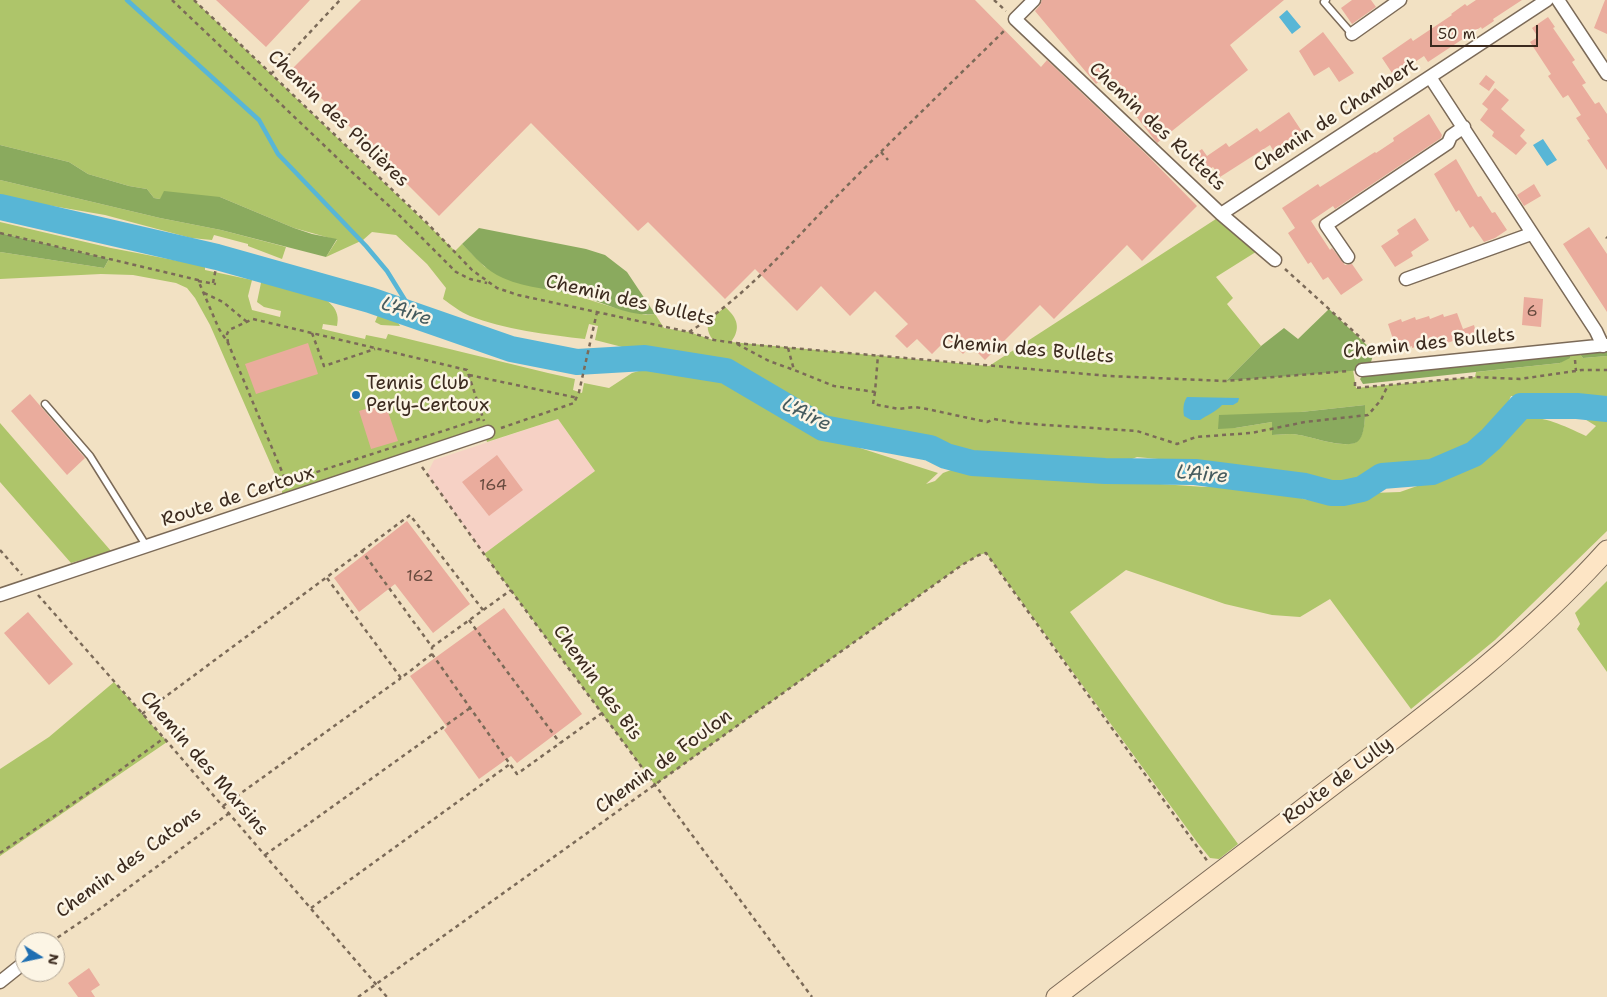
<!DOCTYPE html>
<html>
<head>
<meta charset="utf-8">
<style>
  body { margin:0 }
  #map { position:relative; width:1607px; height:997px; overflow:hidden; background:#f2e1c3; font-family:"Shantell Sans",sans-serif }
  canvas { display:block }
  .north { position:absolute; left:15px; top:932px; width:50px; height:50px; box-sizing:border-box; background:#fcf5e5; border:1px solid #afa495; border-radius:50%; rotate:100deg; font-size:14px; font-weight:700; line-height:20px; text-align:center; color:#3b2a1e }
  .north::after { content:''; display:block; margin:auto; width:18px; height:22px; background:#1f6fb2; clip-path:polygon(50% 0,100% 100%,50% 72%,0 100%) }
  .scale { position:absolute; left:1430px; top:25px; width:108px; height:22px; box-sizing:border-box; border:2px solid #3b2a1e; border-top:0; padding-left:6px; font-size:15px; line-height:18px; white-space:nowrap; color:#3b2a1e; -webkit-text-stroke:4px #fcf5e5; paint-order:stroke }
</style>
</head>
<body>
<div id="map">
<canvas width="1607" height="997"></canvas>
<div class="north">N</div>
<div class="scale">50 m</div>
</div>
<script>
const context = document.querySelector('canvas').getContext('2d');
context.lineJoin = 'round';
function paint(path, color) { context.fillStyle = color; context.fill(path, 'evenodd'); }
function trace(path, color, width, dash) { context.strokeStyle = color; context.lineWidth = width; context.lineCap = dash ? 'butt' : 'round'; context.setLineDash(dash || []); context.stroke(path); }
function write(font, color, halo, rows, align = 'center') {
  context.font = font + ' "Shantell Sans",sans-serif'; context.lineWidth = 5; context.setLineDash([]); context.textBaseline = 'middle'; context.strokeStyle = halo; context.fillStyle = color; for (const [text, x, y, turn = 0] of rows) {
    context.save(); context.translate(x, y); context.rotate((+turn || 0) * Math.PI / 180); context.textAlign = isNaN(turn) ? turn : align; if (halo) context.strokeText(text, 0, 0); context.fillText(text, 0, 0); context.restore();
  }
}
paint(new Path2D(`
  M558,419L595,471L484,554L427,474L434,460Z`), '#f6d1c5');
paint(new Path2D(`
  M0,0H194L455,251L462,244L485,267L612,307L646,315L655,314L664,328L689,332L713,340C701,323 712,318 725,307C738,318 741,329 731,342L989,366L1219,217L1259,250L1216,277L1233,298L1227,304L1261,346L1226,381L1353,370L1356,388L1475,377L1476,372L1560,363L1570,353H1579L1583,358L1607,356V398L1567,396H1511L1501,418L1481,440L1463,453L1444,462L1425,467L1381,471L1334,486L1321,485L1293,477L1262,474L1200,463L1137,457L1132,459L1101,461L1010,456L961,450L932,439L907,438L825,423L749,375L712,361L638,351L595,340L598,326L589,324L585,339C550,335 502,329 470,316C460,312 452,305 443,299L446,288L427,264L396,235L372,232L363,240L326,257L337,240L294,228L220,197L160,199L154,198L147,189L129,186L88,174L69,162L0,145ZM1365,405C1365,414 1366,436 1356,442C1345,449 1312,437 1299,435C1291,433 1281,435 1272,435V422L1235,428H1218L1301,412Z
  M0,180L160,218L221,230L286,247L282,259L248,246V244L214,235L212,240L191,238L105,215L0,197Z
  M0,222L111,248L205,266V270L252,280L248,296L252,310L280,317L281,311L264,307L257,302L262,278C285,284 346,293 337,326L323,324L322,329L365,339L366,335L386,339L388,334L548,373L575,379L573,390L582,393L584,383L609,388L632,373L649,368L725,380L784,412L807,431L938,473L926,484L935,481L943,473L959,467L967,472H1010L1058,477L1205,487L1242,483L1294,492L1303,499L1341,503L1365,498L1372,493L1400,492L1457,472L1491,450L1493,443C1503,436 1512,428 1522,421C1537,411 1570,429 1586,436L1596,426L1583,418L1589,412L1607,415V531L1495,640L1411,709L1330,599L1300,617L1272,615L1225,604L1126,570L1070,612L1238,844L1219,859L1210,858L1197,842L986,553L979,555L962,565L655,785L484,554L595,471L558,419L487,442L483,429L282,495V490L210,325L195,298L187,288L176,283L133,275L101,274L0,279V252L104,268L109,259L0,233Z
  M380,310C391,312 395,317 400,326L381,325L375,322Z
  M0,423L111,551L71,563L0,482Z
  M1607,581V672L1577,629L1580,624L1575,613Z
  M114,682L167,742L0,856V769L49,737Z`), '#aec56a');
paint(new Path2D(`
  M0,145L69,162L88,174L129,186L147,189L154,198L160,199L164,191L220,197L294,228L312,234L337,239L326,257L221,230L160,218L0,180Z
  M479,228L586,249L605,255L627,272L655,314C630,317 604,303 581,296C555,289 528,289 503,278C486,271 475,257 462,244Z
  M0,233L109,259L104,268L0,252Z
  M1329,309L1374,352L1371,362L1362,370L1226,381L1261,346L1284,328L1298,339Z
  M1607,350V356L1583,358L1579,353Z
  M1570,353V358L1560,363L1363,384L1360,379L1364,374Z
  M1365,405C1365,414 1366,436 1357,442C1345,449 1312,437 1299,435C1291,433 1281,435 1272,435V422L1235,428L1218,429L1219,415L1301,412Z`), '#8aaa5e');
paint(new Path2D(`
  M1287,10L1301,27L1292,34L1279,17Z
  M1543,139L1557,160L1547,166L1533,145Z
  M1187,397L1239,398L1238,402L1233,405H1222C1216,412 1207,415 1200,420H1191L1184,416C1183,409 1183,403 1187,397Z`), '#58b6d6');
trace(new Path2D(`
  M127,0L259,120L278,154L366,246L387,271L413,313`), '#58b6d6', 4.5);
trace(new Path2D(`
  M0,207L217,257L370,300L511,349L577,362L645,358L726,371L823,428L930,448L946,456L972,463L1105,471L1195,472L1305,486L1331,493H1343L1362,489L1382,476L1432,472L1474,454L1491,439L1521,406H1577L1607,409`), '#58b6d6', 26);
paint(new Path2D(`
  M216,0H310L266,47Z
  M361,0H975L1041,67L1047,60L1148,156L1197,206L1142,261L1127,245L1054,319L1040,305L985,360L971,346L963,354L947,339L932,354L917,339L907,348L895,336L908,324L875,291L850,316L821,286L797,311L755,269L725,299L648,222L638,231L531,123L439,216L292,69Z
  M1042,0H1284L1230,45L1248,70L1157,143L1105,76L1096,84L1035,11L1040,5Z
  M1352,0H1371L1376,7L1352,24L1341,8Z
  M1476,0H1522L1493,19L1494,21L1482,29L1481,27L1428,62L1424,56L1394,76L1382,58L1411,38L1413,41L1452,15L1451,14L1465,4L1467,6Z
  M1605,0H1607V34L1594,28Z
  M1548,17L1555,27L1553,28L1575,60L1572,62L1586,83L1582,85L1595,104L1599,102L1607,114V170L1587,140L1590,139L1576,118L1581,115L1568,95L1563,98L1548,76L1551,74L1530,42L1538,37L1532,28Z
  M1323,32L1354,73L1339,82L1329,67L1314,76L1299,51Z
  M1486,75L1495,82L1489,91L1479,84Z
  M1495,88L1509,100L1501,109L1525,130L1520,136L1527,143L1516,155L1492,136L1494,132L1480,120L1488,109L1482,104Z
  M1289,112L1303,133L1274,152L1270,145L1220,177L1213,167L1199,176L1188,158L1202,149L1207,156L1226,143L1229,147L1257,128L1260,132Z
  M1429,114L1442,135L1441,138L1335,209L1333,206L1311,221L1330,250L1332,248L1345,265L1352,264L1363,280L1341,295L1328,277L1323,280L1311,262L1308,264L1288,233L1295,228L1282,208L1318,184L1320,187L1375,152L1376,153L1394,141L1393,138Z
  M1456,159L1478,197L1481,196L1492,213L1495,212L1507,230L1495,238L1484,242L1473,226L1470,228L1459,210L1456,212L1434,174Z
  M1534,184L1541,196L1524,206L1517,195Z
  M1415,218L1429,240L1411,252L1413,256L1395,267L1381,246L1399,234L1397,230Z
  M1589,227L1607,254V312L1563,244Z
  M1524,297L1543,299L1541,327L1522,325Z
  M1457,313L1463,329L1474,325L1477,336L1454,344L1453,341L1440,345V343L1426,347L1425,344L1412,348V346L1397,351L1388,324L1401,319L1402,322L1415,317L1416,320L1429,316L1430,319L1443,314L1444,317Z
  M308,343L318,374L256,394L245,364Z
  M30,394L85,458L67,475L11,411Z
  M385,403L398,441L371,449L359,411Z
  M497,455L523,490L489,516L462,482Z
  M407,521L470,604L433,633L395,584L359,612L334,578Z
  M504,608L582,714L517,763L511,756L479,779L444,730L447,727L410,676Z
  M28,612L73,664L49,685L4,633Z
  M89,968L100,985L91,991L95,997H78L68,983Z`), '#eaac9d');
const lane = new Path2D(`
  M1326,0L1324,2L1352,34
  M45,404L90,456L147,547`);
const street = new Path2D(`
  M1034,0L1015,19L1221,214L1275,260
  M1558,0L1607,74
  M1352,34L1400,0
  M1430,77L1596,331L1603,346
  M1221,214L1547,0
  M1348,257L1326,225L1448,143L1451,136L1464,127
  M1406,279L1531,234
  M1362,370L1607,345
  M0,595L488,432
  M0,982L25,962`);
const secondary = new Path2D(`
  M1056,997C1153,924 1249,850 1344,777C1436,707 1530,636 1607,550`);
trace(lane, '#7b6a58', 9);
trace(street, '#7b6a58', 15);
trace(secondary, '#7b6a58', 21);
trace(new Path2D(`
  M172,0L353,173L398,214L456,272L470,279L487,283
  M194,0L427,223L472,270L497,288L518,295L689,332L714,340L735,343L1109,376L1225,381L1349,371
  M994,0L1006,11
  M271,74L340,0
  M881,152L888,160
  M0,233L198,280L219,329L228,343L288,486
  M1606,237L1607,238
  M1285,269L1362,339L1378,356
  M198,281L216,284
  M213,283L216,268
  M204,293L223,302L247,322
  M689,332C746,297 790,244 836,197C892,140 949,85 1006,29
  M312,333L324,366L375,349
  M228,343L227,334L229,330L253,319L467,370L484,421
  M737,344L769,361L794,370
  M788,348L794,370L834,386L875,392L878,355
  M1575,360L1576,371
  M469,375L578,398
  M1355,382V388L1475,377L1520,379L1582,370H1607
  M875,392L873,404L899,409L915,407L927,409L987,422L994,419L1017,423L1137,431L1177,444L1196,437L1251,433L1305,422L1368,415L1381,400L1388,385
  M501,428L574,403L579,392L597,312
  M422,467L484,554L812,997
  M286,482L483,418
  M0,550L22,575
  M362,551L410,515L483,610
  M327,578L401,678L432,654V647
  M38,595L164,738L387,997
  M469,620L560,743
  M432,654L517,774L602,713
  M142,714L362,551L432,647L511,590
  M223,806L401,678
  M0,853L104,782L164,738
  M265,855L470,708
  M311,908L510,764
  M51,942L101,908L228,814
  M358,997L962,565L979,555L986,553L1208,862`), '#7b6a58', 2.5, [4, 4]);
trace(lane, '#fff', 6);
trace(street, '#fff', 12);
trace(secondary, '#fde5c5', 19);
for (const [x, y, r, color] of [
  [356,395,5,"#1f6fb2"]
]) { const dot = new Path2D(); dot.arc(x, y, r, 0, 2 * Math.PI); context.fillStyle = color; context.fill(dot); trace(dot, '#fcf5e5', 2); }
write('16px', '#674a3e', null, [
  ["6",1532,312],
  ["164",493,486],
  ["162",420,577]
]);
write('19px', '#3b2a1e', '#fcf5e5', [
  ["Chemin de Chambert",1336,116,-33],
  ["Chemin des Piolières",338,119,44],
  ["Chemin des Ruttets",1157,127,43],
  ["Chemin des Bullets",630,301,13],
  ["Chemin des Bullets",1429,344,-6],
  ["Chemin des Bullets",1028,350,5],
  ["Route de Certoux",238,497,-18],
  ["Chemin des Bis",597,683,54],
  ["Chemin de Foulon",664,762,-36],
  ["Chemin des Marsins",204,764,49],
  ["Route de Lully",1338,781,-37],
  ["Chemin des Catons",129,863,-36]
]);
write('19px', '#3b2a1e', '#fcf5e5', [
  ["Tennis Club",366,384],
  ["Perly-Certoux",366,406]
], 'left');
write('italic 20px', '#455b5e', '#fcf5e5', [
  ["L'Aire",406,312,19],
  ["L'Aire",806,415,26],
  ["L'Aire",1202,475,5]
]);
</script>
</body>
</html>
